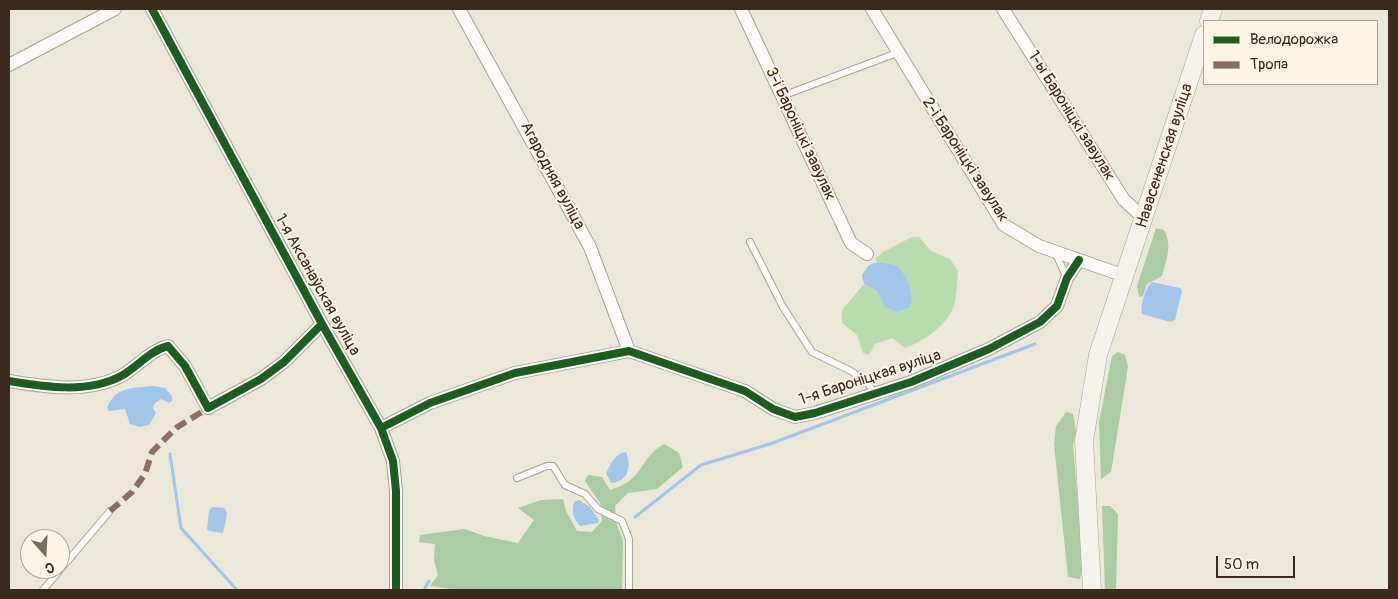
<!DOCTYPE html>
<html>
<head>
<meta charset="utf-8">
<style>
  body { margin:0 }
  #map { position:relative; width:1398px; height:599px; overflow:hidden; background:#ebe7d9; font-family:Pangolin,sans-serif }
  canvas { display:block }
  .frame { position:absolute; inset:0; border:10px solid #3b2a1e; pointer-events:none }
  .legend { position:absolute; left:1203px; top:20px; width:175px; height:65px; box-sizing:border-box; background:#fcf5e5; border:1px solid #afa495; margin:0; padding:6px 9px; list-style:none; font-size:15px; color:#3b2a1e }
  .legend li { display:flex; align-items:center; gap:10px; height:25px }
  .legend b { width:25px; border:1px solid #afa495 }
  .north { position:absolute; left:20px; top:529px; width:50px; height:50px; box-sizing:border-box; background:#fcf5e5; border:1px solid #afa495; border-radius:50%; rotate:161deg; font-size:14px; font-weight:700; line-height:20px; text-align:center; color:#3b2a1e }
  .north::after { content:''; display:block; margin:auto; width:18px; height:22px; background:#796c5f; clip-path:polygon(50% 0,100% 100%,50% 72%,0 100%) }
  .scale { position:absolute; left:1216px; top:556px; width:79px; height:22px; box-sizing:border-box; border:2px solid #3b2a1e; border-top:0; padding-left:6px; font-size:15px; line-height:18px; white-space:nowrap; color:#3b2a1e; -webkit-text-stroke:4px #fcf5e5; paint-order:stroke }
</style>
</head>
<body>
<div id="map">
<canvas width="1398" height="599"></canvas>
<div class="frame"></div>
<ul class="legend">
<li><b style="height:6px;background:#1b5e20"></b>Велодорожка</li>
<li><b style="height:6px;background:#8d6e63"></b>Тропа</li>
</ul>
<div class="north">С</div>
<div class="scale">50 m</div>
</div>
<script>
const context = document.querySelector('canvas').getContext('2d');
context.lineJoin = 'round';
function paint(path, color) { context.fillStyle = color; context.fill(path, 'evenodd'); }
function trace(path, color, width, dash) { context.strokeStyle = color; context.lineWidth = width; context.lineCap = dash ? 'butt' : 'round'; context.setLineDash(dash || []); context.stroke(path); }
function write(font, color, halo, rows, align = 'center') {
  context.font = font + ' Pangolin,sans-serif'; context.lineWidth = 4; context.setLineDash([]); context.textBaseline = 'middle'; context.strokeStyle = halo; context.fillStyle = color; for (const [text, x, y, turn = 0] of rows) {
    context.save(); context.translate(x, y); context.rotate((+turn || 0) * Math.PI / 180); context.textAlign = isNaN(turn) ? turn : align; if (halo) context.strokeText(text, 0, 0); context.fillText(text, 0, 0); context.restore();
  }
}
paint(new Path2D(`
  M912,237H919L931,251L950,259L958,271C957,281 957,292 955,302C950,324 924,341 905,348L892,338L875,344L869,355L863,353L857,335L842,323V310L864,284L877,291L897,265L878,262L875,259L883,252Z`), '#badbae');
paint(new Path2D(`
  M1156,228L1164,230C1173,245 1166,261 1162,276L1147,284L1143,296L1139,297L1137,286Z
  M1118,352L1125,355L1128,367L1111,472L1101,479L1099,422L1112,356Z
  M1066,412L1073,414L1076,432L1073,445L1083,564L1080,579L1068,577L1054,444L1056,426Z
  M664,444L679,453L683,467L657,489L628,493L615,506L617,525L623,540L622,590H458L430,586L438,575L434,560L435,544L419,542L420,535L465,529L484,536L518,543L534,520L518,508L541,500L563,499L566,511L577,531L592,532L602,521L600,503L585,481L588,475L602,477L610,490C645,480 638,459 664,444Z
  M1102,506H1110L1118,514L1116,590H1105Z`), '#aacba3');
paint(new Path2D(`
  M878,262L897,265C907,278 915,291 910,307L897,312L885,307L877,291L864,284L862,275L869,265Z
  M1152,282L1180,288L1182,291L1175,320L1170,322L1142,314C1140,306 1145,288 1152,282Z
  M153,386L165,388L172,396V401L169,403L161,399L155,403L153,408L156,413L149,425L140,427L130,424L125,409L109,411L107,408C115,386 135,388 153,386Z
  M626,452C632,466 628,482 611,483L606,473C611,464 615,453 626,452Z
  M579,500L590,507L599,520L598,523L580,526C574,519 571,512 574,502Z
  M212,507L225,508L227,514L223,533L209,531L207,529L209,511Z`), '#a2c6ea');
trace(new Path2D(`
  M170,454L181,528L237,590
  M635,517L701,465L770,444L1035,344
  M424,590L429,581`), '#a2c6ea', 3);
const service = new Path2D(`
  M782,96L897,53
  M750,242L783,307L812,352L851,371L867,382L874,393
  M1055,252L1067,278
  M517,478L547,466H553L565,485L585,494L598,509L622,521L629,539V590
  M43,590L110,511`);
const minor = new Path2D(`
  M152,9L322,324L381,428L393,461L396,491V590
  M459,9L590,247L629,351
  M741,9L851,243L867,254
  M872,9L1004,225L1039,246L1125,276
  M1003,9L1124,200L1145,219
  M9,65L115,9
  M9,381C45,387 89,394 123,375C138,366 151,350 168,346L185,366L208,408L261,379L284,362L322,324
  M381,428L430,403L515,373L629,351L745,391L773,409L795,417L815,413L911,382L989,349L1040,322L1057,306L1067,278L1079,260`);
const secondary = new Path2D(`
  M1209,21L1213,9
  M1092,590L1084,441L1098,355L1204,35`);
trace(service, '#a8a49a', 8);
trace(minor, '#a8a49a', 14);
trace(secondary, '#a8a49a', 19);
trace(service, '#fcfbf9', 6);
trace(minor, '#fcfbf9', 12);
trace(secondary, '#f4f1eb', 18);
trace(new Path2D(`
  M110,511L132,492L145,474L152,452L176,428L208,408`), '#8d6e63', 6, [12, 6]);
trace(new Path2D(`
  M152,9L322,324L381,428L393,461L396,491V590
  M9,381C45,387 89,394 123,375C138,366 151,350 168,346L185,366L208,408L261,379L284,362L322,324
  M381,428L430,403L515,373L629,351L745,391L773,409L795,417L815,413L911,382L989,349L1040,322L1057,306L1067,278L1079,260`), '#1b5e20', 8);
write('16px', '#3b2a1e', '#fcf5e5', [
  ["1-ы Бароніцкі завулак",1071,116,58],
  ["3-і Бароніцкі завулак",800,134,65],
  ["Навасененская вуліца",1165,156,-72],
  ["2-і Бароніцкі завулак",965,160,57],
  ["Агародняя вуліца",552,176,62],
  ["1-я Аксанаўская вуліца",317,285,61],
  ["1-я Бароніцкая вуліца",870,378,-18]
]);
</script>
</body>
</html>
